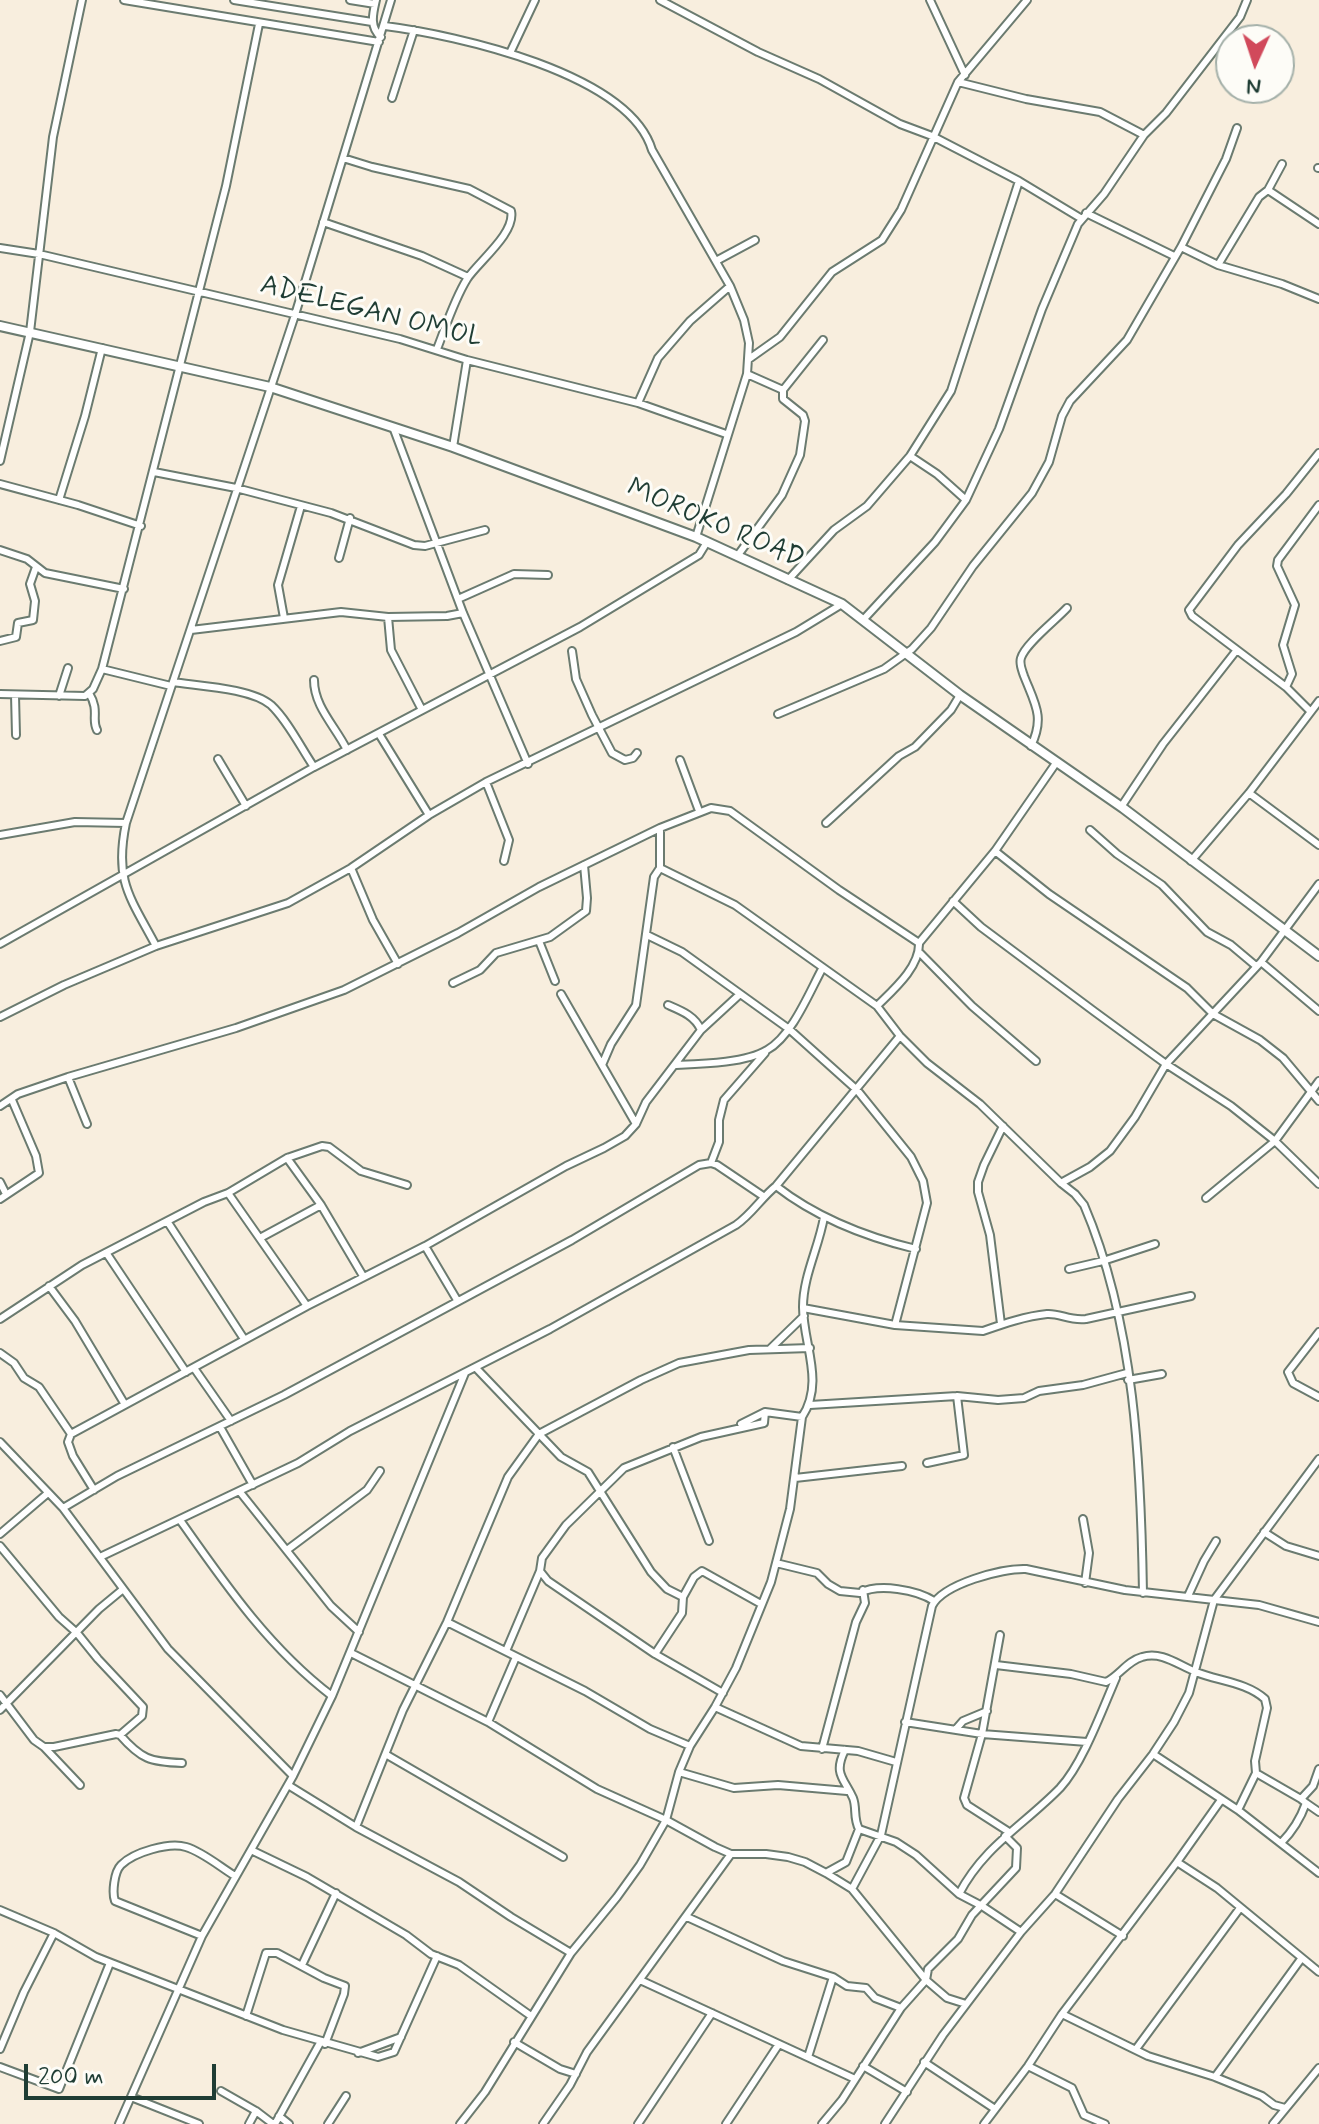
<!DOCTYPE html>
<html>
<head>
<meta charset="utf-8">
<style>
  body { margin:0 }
  #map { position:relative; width:1319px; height:2124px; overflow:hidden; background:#f8eede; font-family:Mynerve,sans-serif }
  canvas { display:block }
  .north { position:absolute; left:1215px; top:24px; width:80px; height:80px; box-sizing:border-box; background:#fdfcf7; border:2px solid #a4b0a9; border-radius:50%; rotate:183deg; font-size:22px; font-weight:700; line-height:32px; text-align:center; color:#1f3d34 }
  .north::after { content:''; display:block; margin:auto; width:28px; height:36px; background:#d1495b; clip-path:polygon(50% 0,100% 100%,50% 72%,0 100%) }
  .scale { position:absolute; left:24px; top:2064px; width:192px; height:36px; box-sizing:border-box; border:4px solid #1f3d34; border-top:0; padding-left:10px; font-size:24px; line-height:28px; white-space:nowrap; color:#1f3d34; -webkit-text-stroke:6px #fdfcf7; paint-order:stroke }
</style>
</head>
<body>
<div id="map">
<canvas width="1319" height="2124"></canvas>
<div class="north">N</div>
<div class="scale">200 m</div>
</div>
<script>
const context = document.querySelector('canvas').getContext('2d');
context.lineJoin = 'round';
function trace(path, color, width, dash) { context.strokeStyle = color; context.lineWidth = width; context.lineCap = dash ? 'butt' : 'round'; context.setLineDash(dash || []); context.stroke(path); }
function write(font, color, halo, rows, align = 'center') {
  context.font = font + ' Mynerve,sans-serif'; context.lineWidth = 6; context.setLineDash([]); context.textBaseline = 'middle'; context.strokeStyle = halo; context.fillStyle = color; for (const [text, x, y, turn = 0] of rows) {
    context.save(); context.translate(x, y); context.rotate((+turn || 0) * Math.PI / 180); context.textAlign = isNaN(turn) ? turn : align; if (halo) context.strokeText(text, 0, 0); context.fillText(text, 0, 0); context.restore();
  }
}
const street = new Path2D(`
  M124,0L379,42
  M234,0L372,22
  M350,0L375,4
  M376,0C373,13 369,27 381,37
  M660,0L758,52L819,79L900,124L932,136L1019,181L1082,219
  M930,0L965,75
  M385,26C456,35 629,73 652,150L730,286L744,320L749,343L747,374L696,537
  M510,53L535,0
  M958,82L1026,99L1100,112L1144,135
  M392,98L414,30
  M343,158L372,167L469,189L511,211C516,233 478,262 467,279C454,300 446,326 437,349
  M1318,168H1319
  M1268,190L1319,224
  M1086,213L1174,256
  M323,222L422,256L468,277
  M1181,247L1218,265L1282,284L1319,299
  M0,248L39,254L400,339L467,360L638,403L726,434
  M716,261L755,240
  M1218,265L1259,197L1268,190L1282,164
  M749,359L780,337L832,272L882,240L901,210L958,82L1027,0
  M747,374L783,390L823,340
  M638,403L658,358L690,321L730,286
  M393,427L463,613L528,764
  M453,447L467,360
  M910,456L937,474L966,500
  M0,461L30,332L53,137L82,0
  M154,472L236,488L331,513L414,545L425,546L485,530
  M0,484L78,505L141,526
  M59,500L85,416L102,348
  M0,550L27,559L45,573L124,589
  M738,555L782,495L800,455L805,421L803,415L783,399V390
  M339,558L350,518
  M788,580L834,530L867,506L910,456L951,391L1019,181
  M458,599L514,574L548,575
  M388,617L391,650L422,710
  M284,618L278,585L301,506
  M863,620L935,542L966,500L999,429L1042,309L1078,224L1104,194L1144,135L1166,113L1240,17L1247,0
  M191,630L341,612L388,617L447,616L463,613
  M0,641L16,637L18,623L33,620L35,601L30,584L36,567
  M572,651L576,679L592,715L612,753L625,760L633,758L637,753
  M102,669L171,686
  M314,680C314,707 336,727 347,750
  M173,682C199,686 251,688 271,705C288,721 301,748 314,767
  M1286,687L1292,674L1283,645L1295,605L1277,566L1278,560L1319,505
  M89,693C100,711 91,719 97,730
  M0,694L85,696L93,689L102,669L226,186L259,24
  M15,695L16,735
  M59,696L68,668
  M1310,711L1286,687L1192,616L1189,610L1238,545L1286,494L1319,453
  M778,714L884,669L912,649L931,628L973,566L1032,493L1049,462L1062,416L1070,401L1127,340L1181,247L1226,159L1237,128
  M379,734L429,815
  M1031,746C1045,717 1035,704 1024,676C1022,670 1019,664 1021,658C1025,644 1056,620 1067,608
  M218,759L246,806
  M680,760L699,811
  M486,782L509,840L504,861
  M1249,793L1319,845
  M1121,807L1163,744L1236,651
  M826,823L899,756L915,747L951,710L960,695
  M1090,830L1117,854L1162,885L1207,932L1231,945L1256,966
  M0,835L75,822L126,823
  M995,851L1049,894L1187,988L1213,1014L1260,1040L1283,1058L1319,1101
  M1191,861L1249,793L1319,701
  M351,868L373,920L398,964
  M660,868L735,905L877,1006L900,1036L927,1063L980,1104L1061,1183L1075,1194L1084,1205C1135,1324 1141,1465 1143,1593
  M953,901L981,927L1095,1012L1166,1064L1231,1106L1275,1141L1319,1184
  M647,935L682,952L789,1029L857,1090L911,1157L923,1181L927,1203L895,1325
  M539,941L555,981
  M0,944L314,767L580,627L699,555L707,542
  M156,946C130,897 114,881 126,823L295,315L391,0
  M919,952L972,1006L1036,1061
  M1261,962L1319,1011
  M453,983L480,970L496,953L550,937L586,911L587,898L584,865
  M561,994L636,1124
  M668,1005C682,1011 695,1016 701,1030
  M877,1006C893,990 920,967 919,943L995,851L1056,763
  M0,1017L64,985L156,946L288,903L351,868L429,815L486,782L796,632L842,604
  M602,1065L611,1044L636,1005L654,877L660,868V828
  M676,1065C700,1064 746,1063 767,1050C792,1036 809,993 822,969
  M68,1077L87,1124
  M0,1106L18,1094L68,1077L236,1028L344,990L458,933L539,887L660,828L711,808L730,811L839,890L919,943
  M287,1158L321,1205L363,1276
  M711,1163L719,1142V1120L724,1100L765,1053
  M0,1182L6,1194
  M1061,1183L1090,1167L1110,1151L1135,1117L1166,1064L1261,962L1319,884
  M776,1186C817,1218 866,1237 916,1249
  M228,1193L307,1306
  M1206,1198L1275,1141L1319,1081
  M0,1199L39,1173L36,1156L12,1100
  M167,1221L244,1339
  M260,1238L321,1205
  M425,1246L457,1300
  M107,1254L186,1372
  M1069,1269L1103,1261L1155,1244
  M49,1286L75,1321L124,1403
  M803,1308L895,1325L983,1331C1003,1324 1026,1316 1047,1314C1060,1313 1069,1321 1086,1319L1191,1296
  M0,1319L82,1265L204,1202L228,1193L287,1158L322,1146L329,1147L361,1171L407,1185
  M1001,1324L990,1235L978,1192V1182L984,1165L1003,1126
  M1319,1332L1288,1372L1293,1383L1319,1397
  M770,1349L804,1316
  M0,1353L14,1363L24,1378L39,1387L71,1434L68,1442L73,1456L94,1490
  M194,1368L231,1421
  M476,1368L561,1457L588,1472L651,1572L667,1589L683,1597
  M1128,1380L1162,1374
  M810,1405L957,1396L998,1400L1024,1398L1039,1391L1083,1385L1127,1373
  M741,1424L765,1412L802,1417
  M220,1427L253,1485
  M71,1434L307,1306L425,1246L566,1166L604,1148L625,1136L636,1124L646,1102L701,1030L739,995
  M0,1442L63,1508L168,1649L293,1776
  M673,1447L709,1541
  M927,1463L964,1455L957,1396
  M795,1478L902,1466
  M240,1492L331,1606L359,1632
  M63,1508L117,1476L284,1395L572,1240L699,1165L711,1163L717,1165L763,1196
  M1083,1519L1089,1553L1085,1583
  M180,1520C225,1584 269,1648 332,1696
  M1264,1532L1286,1546L1319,1556
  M0,1534L48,1493
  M0,1546L59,1617L77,1633L98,1659L143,1707L142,1716L120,1735
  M287,1550L367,1490L380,1471
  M100,1557L298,1463L350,1431L550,1329L736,1225C752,1214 761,1198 776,1186L900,1036
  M776,1563L817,1573L828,1584L840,1591L860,1593C879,1583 917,1590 934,1601
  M540,1571L548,1581L655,1654L723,1693
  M1188,1596L1204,1561L1216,1541
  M447,1622L585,1691L650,1729L690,1746
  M1000,1635L982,1734L964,1798L967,1805L1009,1832
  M506,1651L540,1571L542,1558L566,1525L624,1468L701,1437L764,1423L765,1412
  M351,1653L488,1722L597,1789L666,1820L715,1847L731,1854H766L788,1857L805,1862L826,1873L852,1889L926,1980L947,1998L966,2004
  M655,1654L682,1613L683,1597L694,1577L702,1571L761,1604
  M996,1665L1071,1674L1106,1682C1119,1676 1127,1661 1142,1657C1162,1651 1178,1665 1196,1672C1218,1681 1246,1682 1265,1699L1267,1708L1255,1761L1256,1773L1301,1799
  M0,1695L34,1740L44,1747L80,1785
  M715,1707L801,1746L858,1751L896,1762
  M0,1710L99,1609L122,1590
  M488,1722L516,1657
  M905,1722L982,1734L1087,1742
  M956,1729L963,1721L987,1711
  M44,1747H54L116,1734L120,1735C141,1759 150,1762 182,1763
  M822,1749L856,1622L865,1603L863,1590
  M845,1750C833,1774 844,1778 853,1798C857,1808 853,1818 859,1829L896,1842L916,1855L959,1894L982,1906L1021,1932
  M1153,1754L1238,1810L1319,1873
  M387,1755L563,1857
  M679,1772L734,1788L778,1785L847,1791
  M288,1785L356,1827L459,1882L511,1917L571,1953
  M1306,1803L1319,1812
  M1238,1810L1256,1773
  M356,1827L403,1710L447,1622L508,1477L539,1434L641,1380L679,1363L749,1350L810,1348
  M1281,1843C1293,1831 1300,1820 1306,1803L1301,1799L1313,1786L1319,1769
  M251,1850L307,1877L406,1935L431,1954L459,1965L531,2016
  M1177,1862L1217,1888L1319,1972
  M826,1873L846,1862L859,1829
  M852,1889L881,1835L932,1606C943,1584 1002,1568 1026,1569L1125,1590L1259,1605L1319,1622
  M959,1894C984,1846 1024,1825 1060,1788C1083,1763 1102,1710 1116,1678
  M1055,1894L1123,1936
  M0,1910L54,1933L96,1957L283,2030L378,2057L394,2052L437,1956
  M687,1917L783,1961L833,1977L847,1986L866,1988L875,1998L901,2008
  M202,1936L115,1901C112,1893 114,1872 121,1865C134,1852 169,1842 186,1847C203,1852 220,1867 235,1876
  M302,1965L336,1893
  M640,1980L855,2079
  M1062,2014L1148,2056L1215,2077L1262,2096L1274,2105L1285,2108
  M246,2016L266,1953H277L324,1978L345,1986L344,1994L325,2044
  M514,2042L560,2069L576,2074
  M0,2049L24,1992L54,1933
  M1136,2049L1240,1908
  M358,2053L401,2037
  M808,2057L833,1977
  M924,2062L995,2109
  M863,2066L907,2092
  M1028,2066L1072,2088L1084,2115L1105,2124
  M0,2067L59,2089L110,1963
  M1215,2077L1301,1959
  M221,2091L256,2111L273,2124
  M131,2097L199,2124
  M279,2116L289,2124
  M119,2124L202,1936L293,1776L332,1696L465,1373
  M249,2124L256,2111
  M275,2124L320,2043
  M328,2124L346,2096
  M460,2124L485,2092L571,1953L617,1897L640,1865L666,1820L679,1772L690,1746L715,1707L736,1668L771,1582L790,1509L802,1417C825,1382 803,1344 803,1307C803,1276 819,1247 824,1217
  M543,2124L570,2085L587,2052L731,1854
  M638,2124L712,2013
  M726,2124L779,2044
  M822,2124L842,2100L901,2008L926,1980L928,1969L958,1939L972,1915L1016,1868L1017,1848L1005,1836
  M885,2124L943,2035L1021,1932L1055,1894L1118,1799L1153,1754L1174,1722L1189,1693L1214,1600L1319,1459
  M984,2124L1028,2066L1062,2014L1177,1862L1221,1800
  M1273,2124L1319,2068`);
const secondary = new Path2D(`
  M0,326L270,387L453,447L696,537L842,604L960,695L1123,808L1319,956`);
trace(street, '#6b7b70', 10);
trace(secondary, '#6b7b70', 12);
trace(street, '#fff', 6);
trace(secondary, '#fff', 8);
write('28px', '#1f3d34', '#fdfcf7', [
  ["ADELEGAN OMOL",371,313,14],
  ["MOROKO ROAD",715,525,23]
]);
</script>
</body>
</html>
